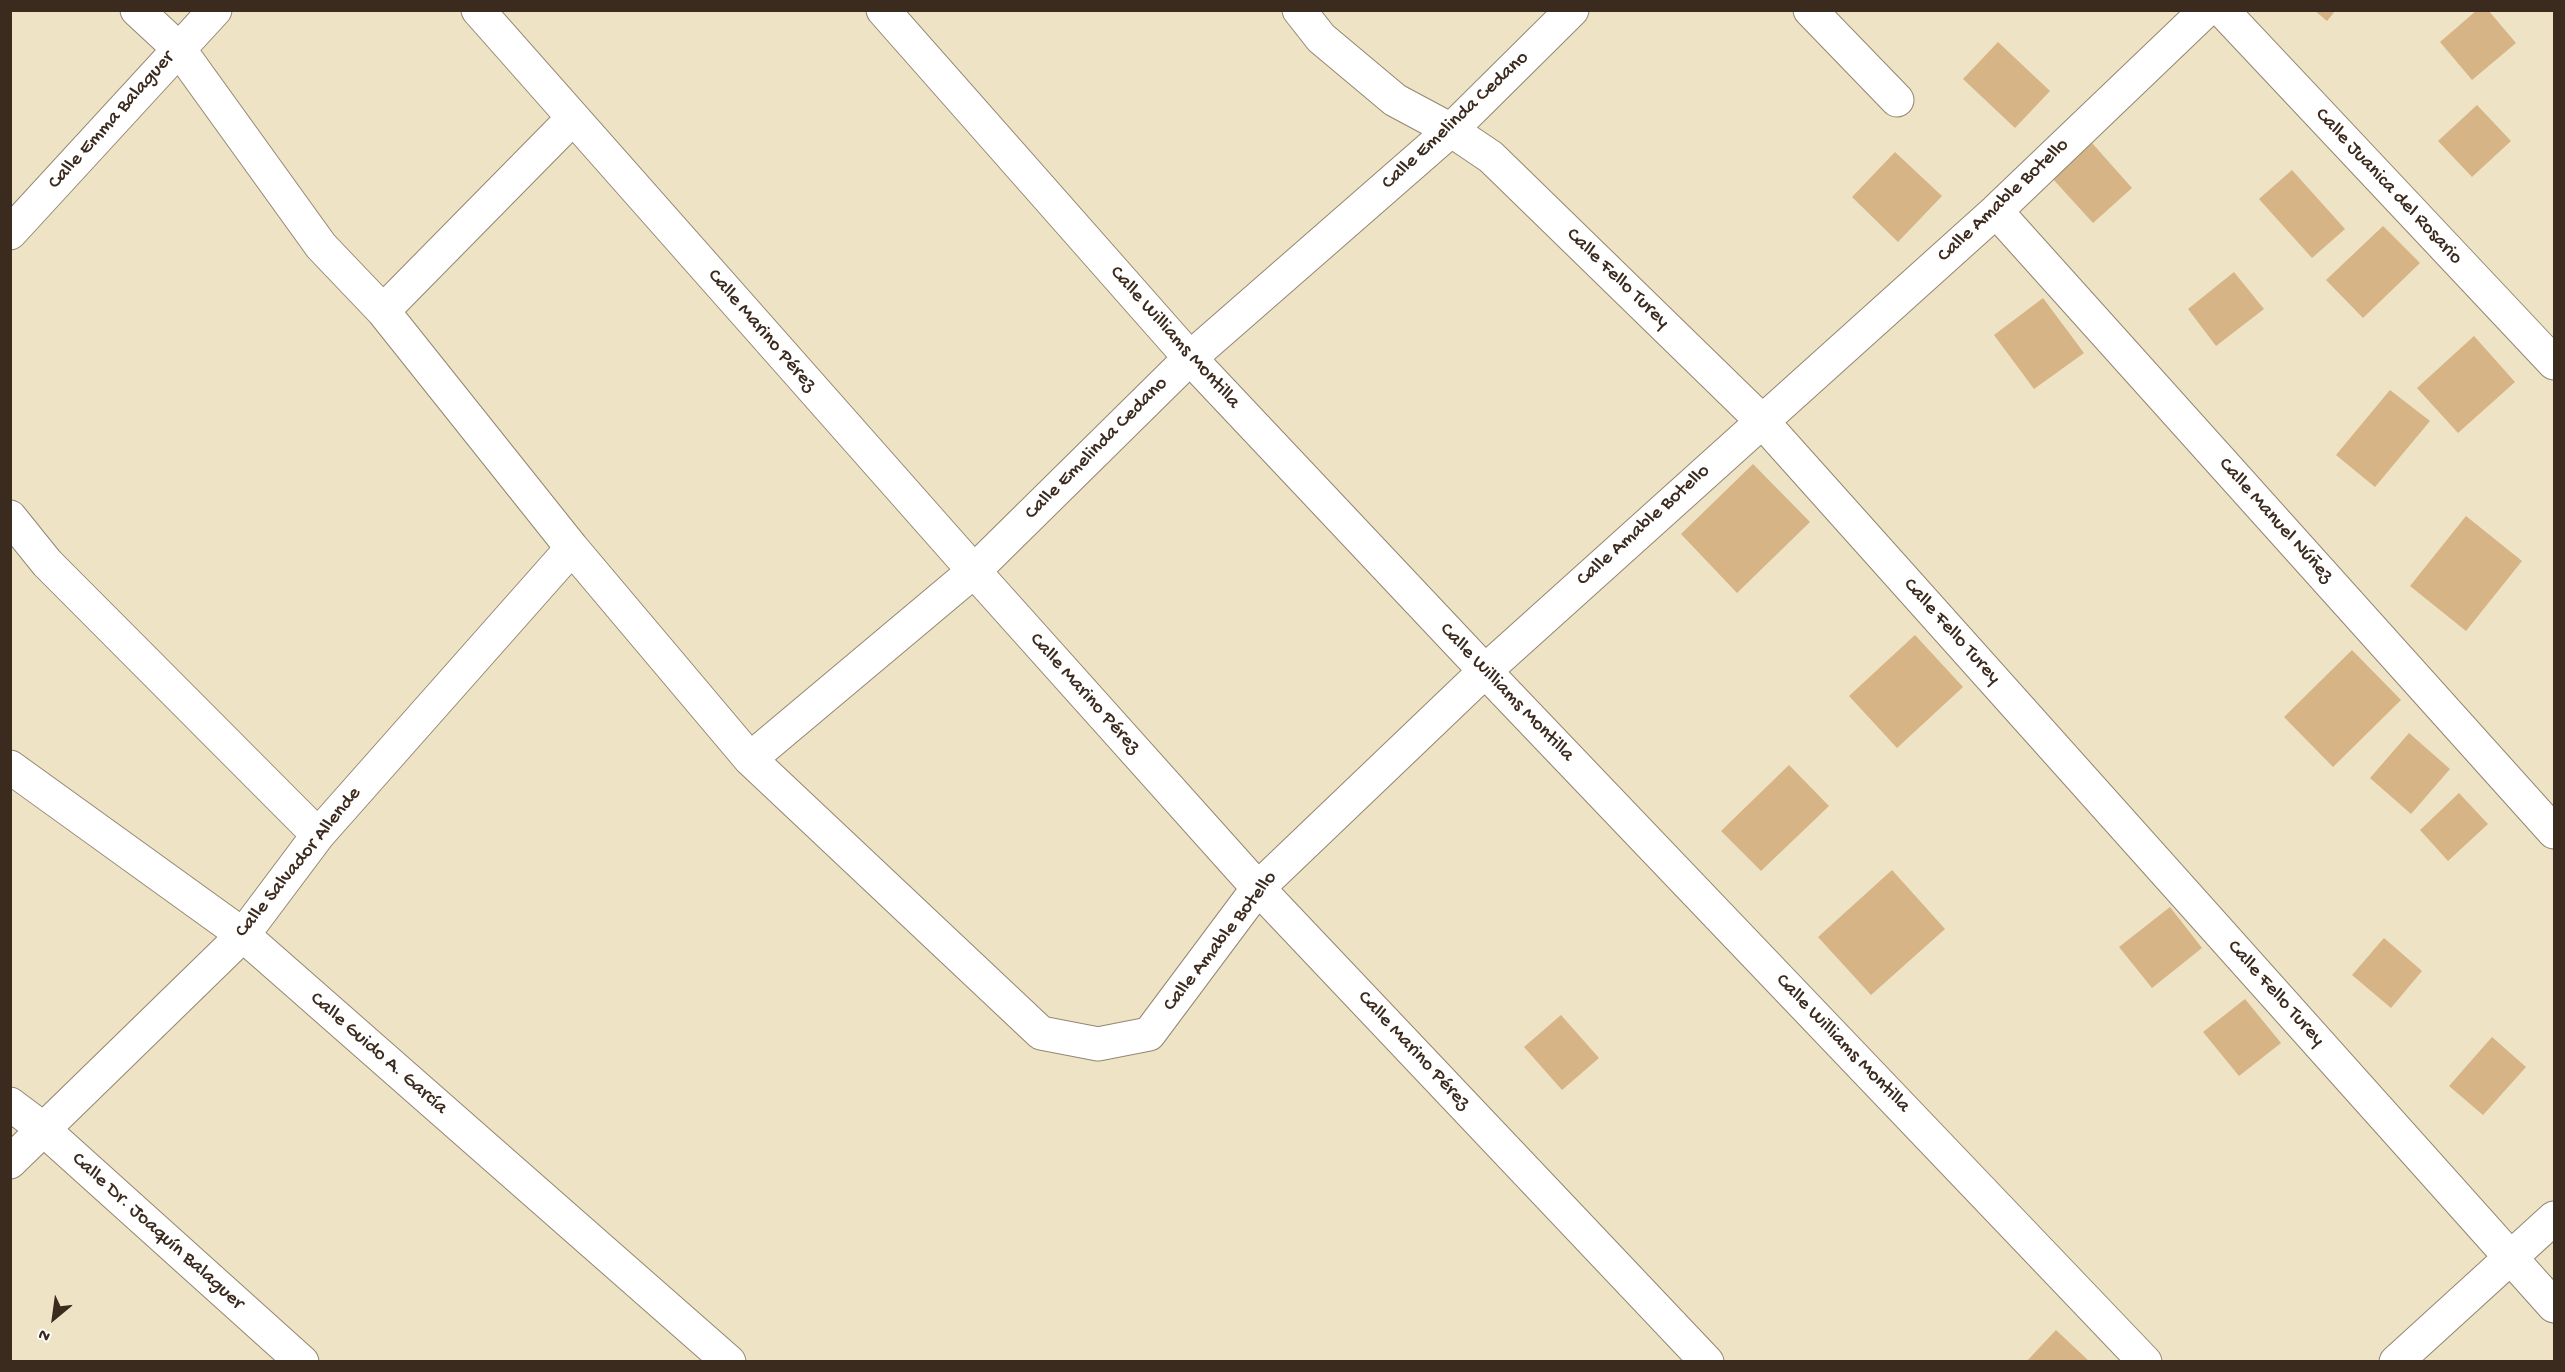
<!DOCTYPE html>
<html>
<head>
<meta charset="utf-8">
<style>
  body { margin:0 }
  #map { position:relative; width:2565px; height:1372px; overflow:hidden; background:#eee3c5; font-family:"Gochi Hand",sans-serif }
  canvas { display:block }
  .frame { position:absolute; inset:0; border:12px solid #3b2a1e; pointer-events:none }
  .north { position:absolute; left:24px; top:1288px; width:60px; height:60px; -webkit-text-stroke:4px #fff; paint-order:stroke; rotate:209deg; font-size:16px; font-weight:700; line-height:24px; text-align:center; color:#3b2a1e }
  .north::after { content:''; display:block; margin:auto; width:21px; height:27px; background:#3b2a1e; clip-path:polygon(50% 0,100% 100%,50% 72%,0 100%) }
</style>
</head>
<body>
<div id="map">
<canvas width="2565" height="1372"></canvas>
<div class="frame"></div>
<div class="north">N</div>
</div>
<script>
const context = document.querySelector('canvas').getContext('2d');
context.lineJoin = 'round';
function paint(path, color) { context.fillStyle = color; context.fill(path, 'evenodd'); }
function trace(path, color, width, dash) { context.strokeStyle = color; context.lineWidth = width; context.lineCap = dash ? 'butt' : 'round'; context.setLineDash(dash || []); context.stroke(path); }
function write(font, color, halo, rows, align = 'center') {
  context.font = font + ' "Gochi Hand",sans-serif'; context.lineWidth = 6; context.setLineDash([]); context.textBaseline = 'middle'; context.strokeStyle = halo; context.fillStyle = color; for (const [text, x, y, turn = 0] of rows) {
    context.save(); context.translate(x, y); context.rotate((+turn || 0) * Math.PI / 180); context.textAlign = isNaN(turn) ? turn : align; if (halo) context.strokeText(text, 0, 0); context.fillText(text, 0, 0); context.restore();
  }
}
paint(new Path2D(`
  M2314,10H2336L2327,21Z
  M2477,10H2488L2516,43L2472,80L2440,42Z
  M1998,42L2050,91L2015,128L1963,79Z
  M2477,105L2511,141L2472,177L2438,141Z
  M2092,143L2132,188L2093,223L2052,178Z
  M1895,152L1942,196L1898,242L1852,197Z
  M2292,170L2345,229L2312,258L2259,199Z
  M2383,226L2420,263L2363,318L2326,280Z
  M2234,272L2264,309L2216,346L2188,309Z
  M2043,298L2084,353L2034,389L1994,335Z
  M2474,336L2515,382L2458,433L2417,388Z
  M2390,390L2430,421L2375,487L2336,455Z
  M1753,464L1810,522L1737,593L1681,534Z
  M2466,516L2522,561L2466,631L2410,586Z
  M1915,635L1963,687L1897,748L1849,696Z
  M2352,650L2401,700L2333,767L2284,717Z
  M2409,733L2450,769L2411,814L2370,778Z
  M1789,765L1829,806L1761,871L1721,831Z
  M2459,793L2488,824L2448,861L2420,830Z
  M1892,870L1945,929L1871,995L1818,937Z
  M2170,907L2202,948L2152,988L2119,947Z
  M2384,938L2422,971L2391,1008L2352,975Z
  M2245,999L2281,1043L2239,1076L2203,1032Z
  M1561,1015L1599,1058L1562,1090L1524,1047Z
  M2492,1037L2526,1067L2483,1115L2449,1086Z
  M2056,1330L2090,1362H2026Z`), '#d6b485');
const minor = new Path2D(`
  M137,10L179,49L321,246L383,311L572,548L750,759L1041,1033L1098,1044L1149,1034L1258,888L1485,671L1996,211L2206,10
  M478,10L974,571L1258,888L1707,1362
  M883,10L1190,358L1485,671L2145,1362
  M1299,10L1321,38L1395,100L1451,130L1491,157L1761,420L2554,1306
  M1810,10L1897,100
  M2222,10L2554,363
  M1996,211L2554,832
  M10,233L215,10
  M383,311L573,118
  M10,517L47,563L318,835
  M750,759L974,571L1190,358L1451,130L1572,10
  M10,767L243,935L729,1362
  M10,1104L42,1128L302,1362
  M10,1162L243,935L318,835L572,548
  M2396,1362L2554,1218`);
trace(minor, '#948672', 35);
trace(minor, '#fff', 33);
write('20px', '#3b2a1e', '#fff', [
  ["Calle Emma Balaguer",112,121,-48],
  ["Calle Emelinda Cedano",1456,121,-43],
  ["Calle Juanica del Rosario",2388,187,47],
  ["Calle Amable Botello",2004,201,-43],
  ["Calle Fello Turey",1617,279,44],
  ["Calle Marino Pérez",761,331,49],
  ["Calle Williams Montilla",1174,338,48],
  ["Calle Emelinda Cedano",1097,449,-45],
  ["Calle Manuel Núñez",2275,521,48],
  ["Calle Amable Botello",1644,526,-42],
  ["Calle Fello Turey",1951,632,48],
  ["Calle Williams Montilla",1506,693,46],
  ["Calle Marino Pérez",1084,694,48],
  ["Calle Salvador Allende",299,863,-51],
  ["Calle Amable Botello",1221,942,-52],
  ["Calle Fello Turey",2275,994,48],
  ["Calle Williams Montilla",1842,1044,46],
  ["Calle Marino Pérez",1413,1051,47],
  ["Calle Guido A. García",378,1054,41],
  ["Calle Dr. Joaquín Balaguer",157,1232,42]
]);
</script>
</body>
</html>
